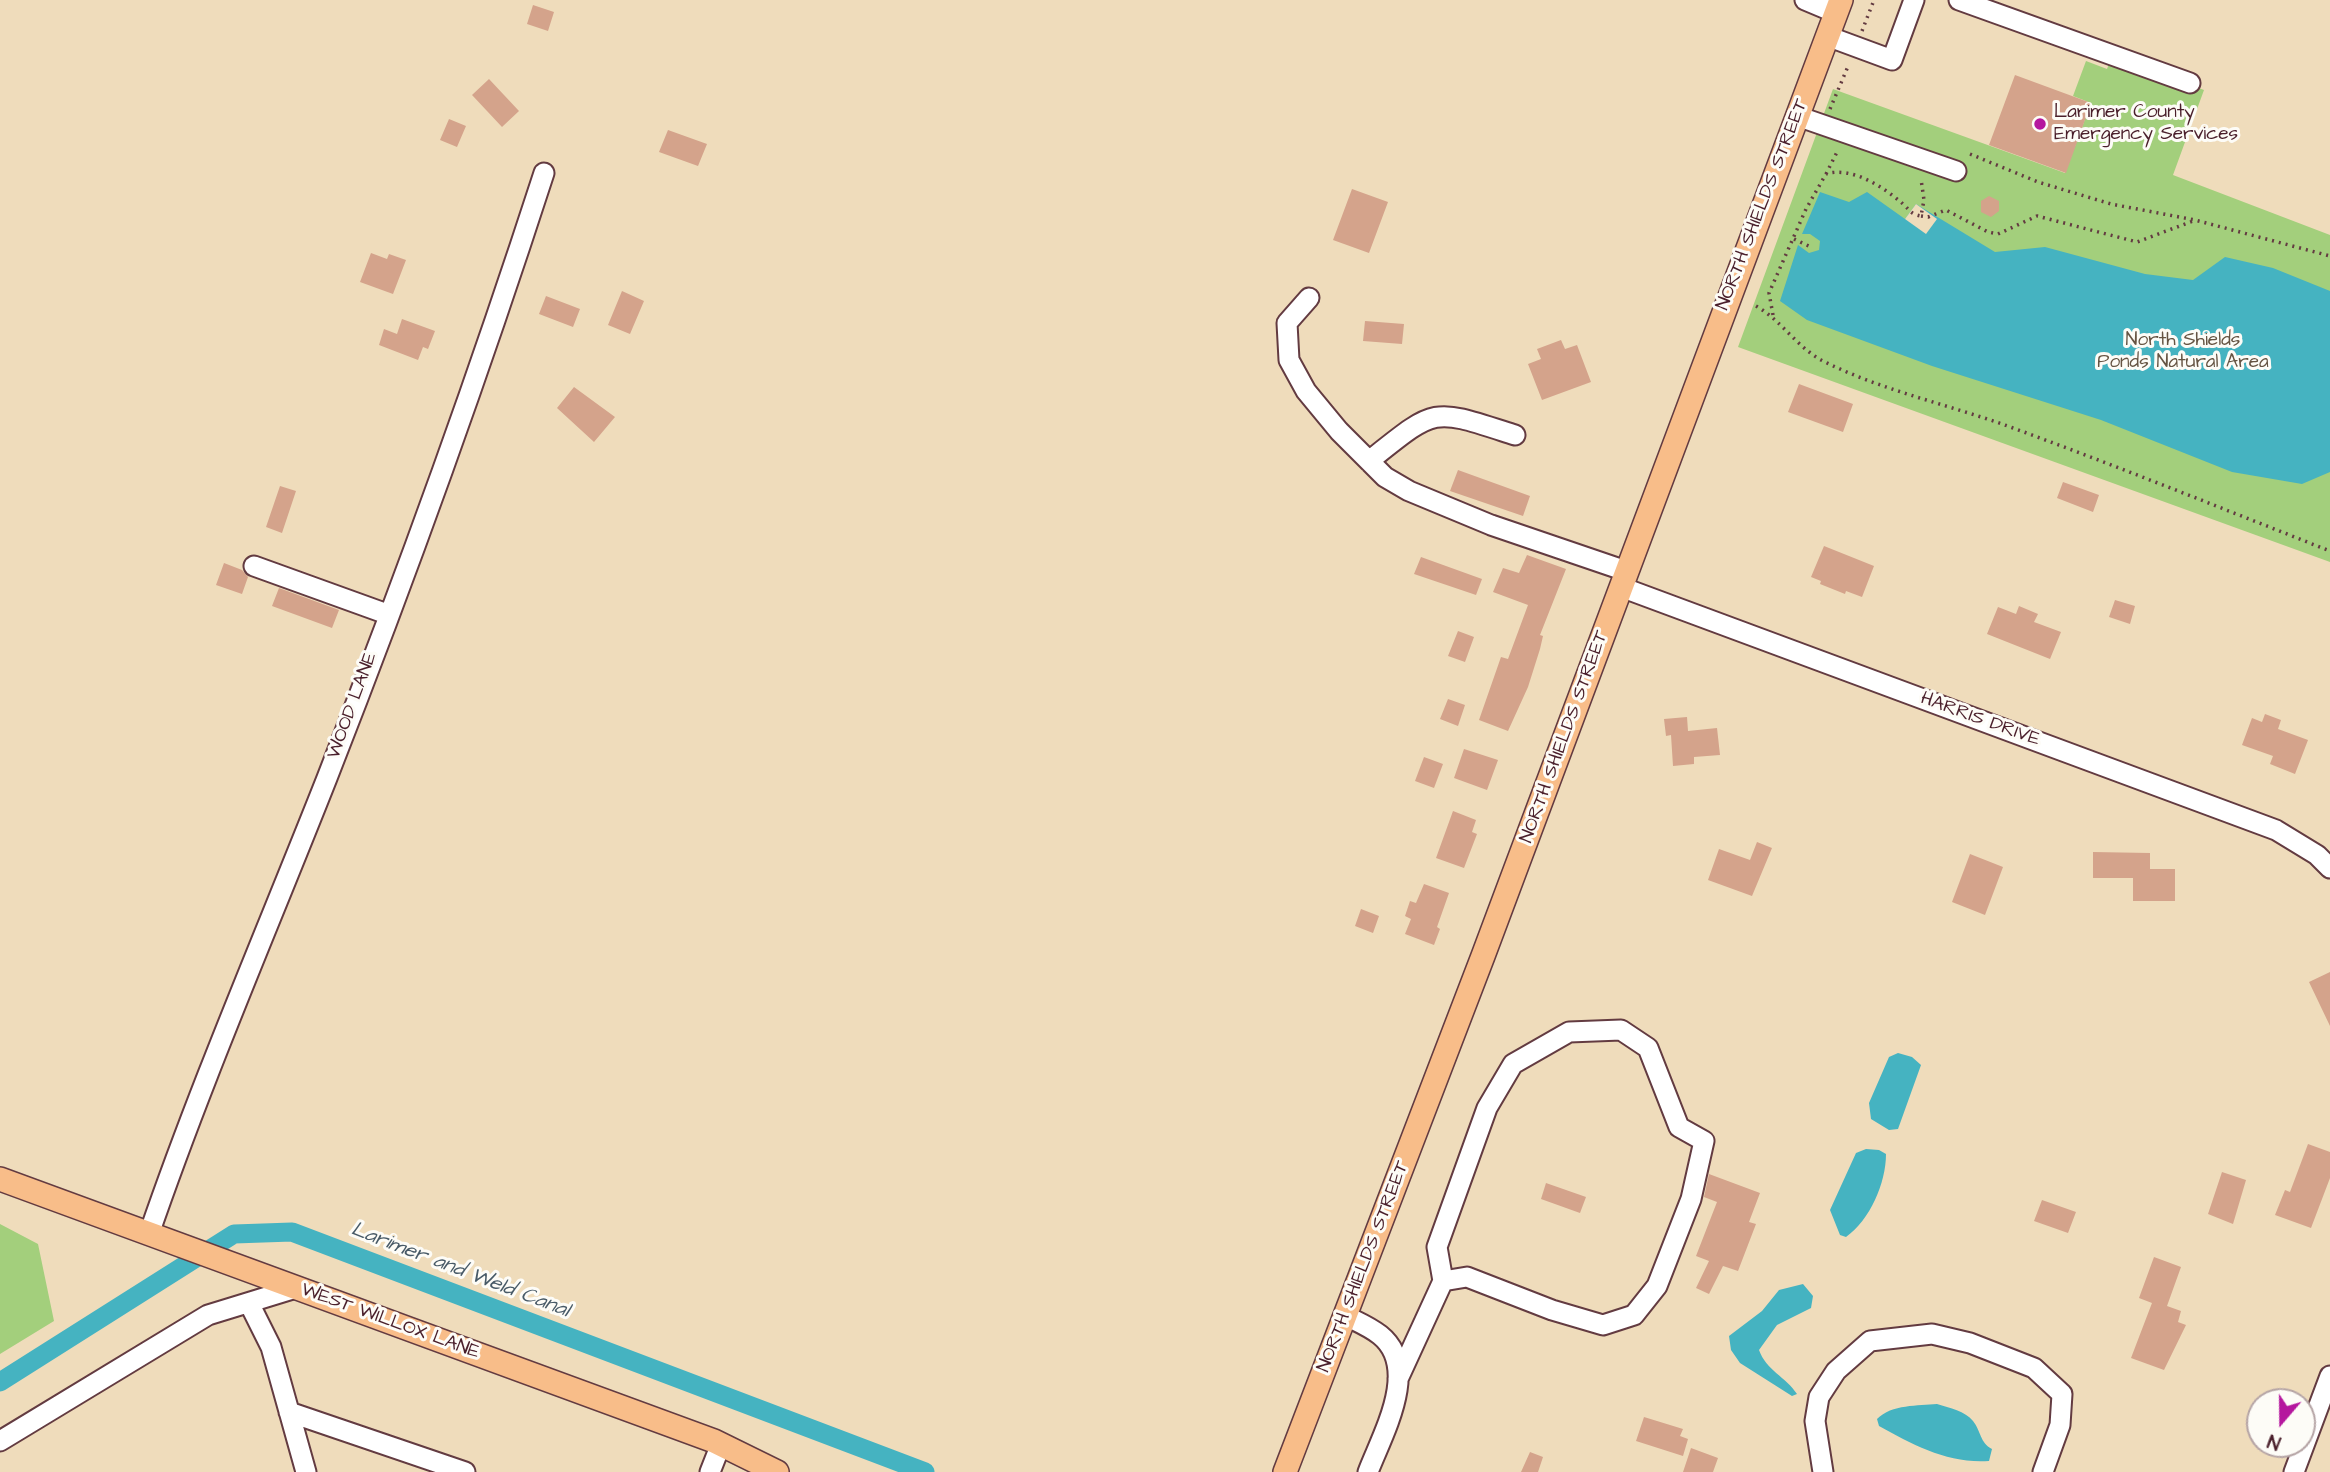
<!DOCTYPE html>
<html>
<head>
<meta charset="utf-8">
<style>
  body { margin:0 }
  #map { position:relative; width:2330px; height:1472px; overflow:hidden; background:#efdcbb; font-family:"Architects Daughter",sans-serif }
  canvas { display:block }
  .north { position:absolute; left:2246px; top:1388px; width:70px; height:70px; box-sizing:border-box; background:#fdfcf7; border:2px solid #b5a4a5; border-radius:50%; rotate:200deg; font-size:19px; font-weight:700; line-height:28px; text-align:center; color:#4a1f2b }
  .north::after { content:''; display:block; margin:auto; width:24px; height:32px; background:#b5179e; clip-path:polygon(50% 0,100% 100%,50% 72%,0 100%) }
</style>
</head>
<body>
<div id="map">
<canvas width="2330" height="1472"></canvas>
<div class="north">N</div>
</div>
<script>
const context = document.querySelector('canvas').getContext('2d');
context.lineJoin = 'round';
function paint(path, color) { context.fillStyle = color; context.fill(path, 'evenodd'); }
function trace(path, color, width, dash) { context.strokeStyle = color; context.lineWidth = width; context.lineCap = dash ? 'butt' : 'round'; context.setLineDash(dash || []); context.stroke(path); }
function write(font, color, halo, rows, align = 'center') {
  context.font = font + ' "Architects Daughter",sans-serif'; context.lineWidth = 6; context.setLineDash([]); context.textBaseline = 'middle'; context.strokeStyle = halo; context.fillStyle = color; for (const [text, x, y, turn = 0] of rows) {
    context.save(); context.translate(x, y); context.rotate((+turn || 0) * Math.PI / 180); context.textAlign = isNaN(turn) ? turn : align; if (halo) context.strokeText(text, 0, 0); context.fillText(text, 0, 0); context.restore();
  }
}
paint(new Path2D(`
  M2112,56L2204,90L2173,175L2330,235V562L1738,347L1833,89L2065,173L2091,103L2073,96L2086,61L2107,69Z
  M0,1224L38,1244L54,1321L0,1354Z`), '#a3cf7c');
paint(new Path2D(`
  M1820,192L1849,202L1867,192L1905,219L1916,204L1995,252L2045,247L2145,274L2193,280L2225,257L2273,268L2330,291V472L2302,484L2232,472L2101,420L1932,366L1807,320L1780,301L1798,245L1809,253L1819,250L1820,241L1810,234H1802Z
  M1898,1053L1912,1057L1921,1065L1898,1129L1889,1130L1871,1119L1869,1103L1889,1057Z
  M1866,1149L1879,1150L1886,1154C1886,1183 1870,1220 1846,1237L1840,1235L1830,1210L1856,1153Z
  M1803,1284L1813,1296L1811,1308L1777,1325L1759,1350C1766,1370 1786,1377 1797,1394L1792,1396L1740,1363L1731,1350L1729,1336L1762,1311L1779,1290Z
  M1937,1404C1950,1408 1965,1411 1973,1421C1981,1431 1980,1443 1992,1449L1989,1461C1949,1464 1913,1445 1879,1426L1877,1419C1892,1404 1918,1406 1937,1404Z`), '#45b3c1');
paint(new Path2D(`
  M1916,204L1937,219L1926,234L1905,219Z`), '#efdcbb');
trace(new Path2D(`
  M0,1382L234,1234L292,1232L925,1472`), '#45b3c1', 19);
paint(new Path2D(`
  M533,5L554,12L548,31L527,24Z
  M2015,75L2091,103L2066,173L1989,145Z
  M489,79L519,111L502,127L472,95Z
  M449,119L466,126L457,147L440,140Z
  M668,130L707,144L698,166L659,152Z
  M1352,189L1388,202L1369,253L1333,240Z
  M1989,196L1999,201V211L1991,217L1981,212V201Z
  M371,253L387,259L389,254L406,260L393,294L360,282Z
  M622,291L644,301L630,334L608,325Z
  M546,296L580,309L573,327L539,314Z
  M402,319L435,331L428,349L423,347L418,360L379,345L384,329L397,334Z
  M1365,321L1404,324L1402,344L1363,341Z
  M1561,340L1565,349L1577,345L1591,382L1542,400L1528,364L1541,359L1537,349Z
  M1799,384L1853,404L1843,432L1788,412Z
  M574,387L615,417L594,442L557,408Z
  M1458,470L1530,496L1523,516L1450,491Z
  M2063,482L2099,495L2093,512L2057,498Z
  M280,486L296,491L282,533L266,527Z
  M1824,546L1874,566L1862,597L1846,591L1845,594L1820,584L1821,581L1811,577Z
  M1527,555L1566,569L1540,635L1543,636L1540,649L1528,687L1508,731L1479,720L1501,657L1508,659L1528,605L1493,592L1503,568L1519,573Z
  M1421,557L1482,579L1476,595L1414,574Z
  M224,563L242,570L248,577L242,594L216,585Z
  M279,588L339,610L332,628L272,606Z
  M2115,600L2135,606L2130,624L2109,617Z
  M2019,606L2038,614L2034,622L2061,632L2050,659L1987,634L1998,607L2016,614Z
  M1458,631L1474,637L1465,662L1448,656Z
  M1448,699L1465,705L1458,726L1440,719Z
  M2265,714L2281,720L2278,729L2308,740L2295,774L2270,764L2273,756L2242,745L2252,718L2262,722Z
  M1687,717L1688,731L1717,728L1720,755L1694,757V764L1673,766L1671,735L1666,736L1664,719Z
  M1464,749L1498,760L1487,790L1454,778Z
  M1424,757L1443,764L1434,788L1415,781Z
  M1453,811L1476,820L1472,832L1477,834L1464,868L1436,858Z
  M1757,842L1772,848L1752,896L1708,880L1719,849L1750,860Z
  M2093,852L2150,853V869H2175V901H2133V878H2093Z
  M1970,854L2003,867L1985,915L1952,902Z
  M1424,884L1449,893L1437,927L1440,929L1434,945L1405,934L1411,919L1405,916L1410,901L1416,903Z
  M1361,909L1379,916L1373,933L1355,926Z
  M2330,972V1026L2309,982Z
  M2308,1144L2330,1152V1178L2311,1228L2275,1215L2285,1190L2290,1192Z
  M2222,1172L2246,1180L2233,1224L2208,1214Z
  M1709,1174L1760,1193L1749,1222L1756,1224L1738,1271L1723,1266L1709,1294L1696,1288L1709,1261L1696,1256L1717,1202L1704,1197Z
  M1546,1183L1586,1197L1580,1213L1541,1199Z
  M2042,1200L2076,1212L2068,1233L2034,1221Z
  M2154,1257L2181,1267L2167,1306L2181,1311L2178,1322L2186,1325L2164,1370L2131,1358L2152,1303L2139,1298Z
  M1644,1417L1683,1429L1680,1436L1688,1439L1683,1456L1636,1441Z
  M1691,1448L1718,1458L1713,1472H1683Z
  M1530,1452L1543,1457L1538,1472H1521Z`), '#d4a38b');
const minor = new Path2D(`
  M1805,0L1836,13
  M1959,0L2190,83
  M1827,36L1892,60L1914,0
  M1797,116L1956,171
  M1309,298L1287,323L1289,360L1306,391L1339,431L1385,477L1409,491L1491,525L1626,571
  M1369,461C1438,406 1431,408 1515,435
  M254,566L387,614
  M1621,587L2276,830L2317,855L2330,868
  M149,1234C202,1080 267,930 327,778C405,579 478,377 544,173
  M249,1303L271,1347L306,1472
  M1346,1316C1358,1322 1370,1327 1380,1335C1421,1368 1382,1435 1368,1472
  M1398,1379L1443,1281L1467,1277L1552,1310L1603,1325L1634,1315L1657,1286L1691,1199L1704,1141L1679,1127L1648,1048L1621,1030L1569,1032L1513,1064L1487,1108L1437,1247L1443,1281
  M289,1412L465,1472
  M0,1441L208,1315L296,1288
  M710,1472L721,1444
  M1823,1472L1815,1421L1819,1397L1836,1371L1870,1341L1932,1334L1970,1343L2034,1368L2062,1394L2060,1425L2043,1472
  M2294,1472L2330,1376`);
const major = new Path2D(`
  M0,1179L714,1441L777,1472
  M1285,1472L1483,956L1841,0`);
trace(minor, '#633b41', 23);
trace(major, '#633b41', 26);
trace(new Path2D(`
  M1862,31L1874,0
  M1830,109L1849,64
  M1970,154L2038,182L2111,204L2195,220L2330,256
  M1826,174L1838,150
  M1921,216L1928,217L1946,210L1988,232L1998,234L2037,216L2137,242L2193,221
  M1794,239L1811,247
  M1756,306C1781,320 1796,346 1821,360C1878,389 1942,403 2002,424C2112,464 2221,508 2330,551
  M1773,315L1769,293L1806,209L1826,174C1851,166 1884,187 1903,204C1910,210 1910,214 1921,216L1924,200L1921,179`), '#633b41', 3.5, [2, 5]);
trace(minor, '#fff', 19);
trace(major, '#f8bd89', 23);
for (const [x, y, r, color] of [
  [2040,124,7,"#b5179e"]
]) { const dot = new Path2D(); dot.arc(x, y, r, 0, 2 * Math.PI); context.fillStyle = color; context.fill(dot); trace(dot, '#fdfcf7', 2.5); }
write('19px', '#4a1f2b', '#fdfcf7', [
  ["Larimer County",2054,113],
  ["Emergency Services",2054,135]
], 'left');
write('19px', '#4a1f2b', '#fdfcf7', [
  ["NORTH SHIELDS STREET",1763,205,-69],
  ["WOOD LANE",353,706,-70],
  ["HARRIS DRIVE",1980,720,20],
  ["NORTH SHIELDS STREET",1565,737,-70],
  ["NORTH SHIELDS STREET",1364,1267,-69],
  ["WEST WILLOX LANE",390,1322,20]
]);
write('19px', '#655443', '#fdfcf7', [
  ["North Shields",2183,341],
  ["Ponds Natural Area",2183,363]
]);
write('italic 21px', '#485a67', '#fdfcf7', [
  ["Larimer and Weld Canal",460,1271,21]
]);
</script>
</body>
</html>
